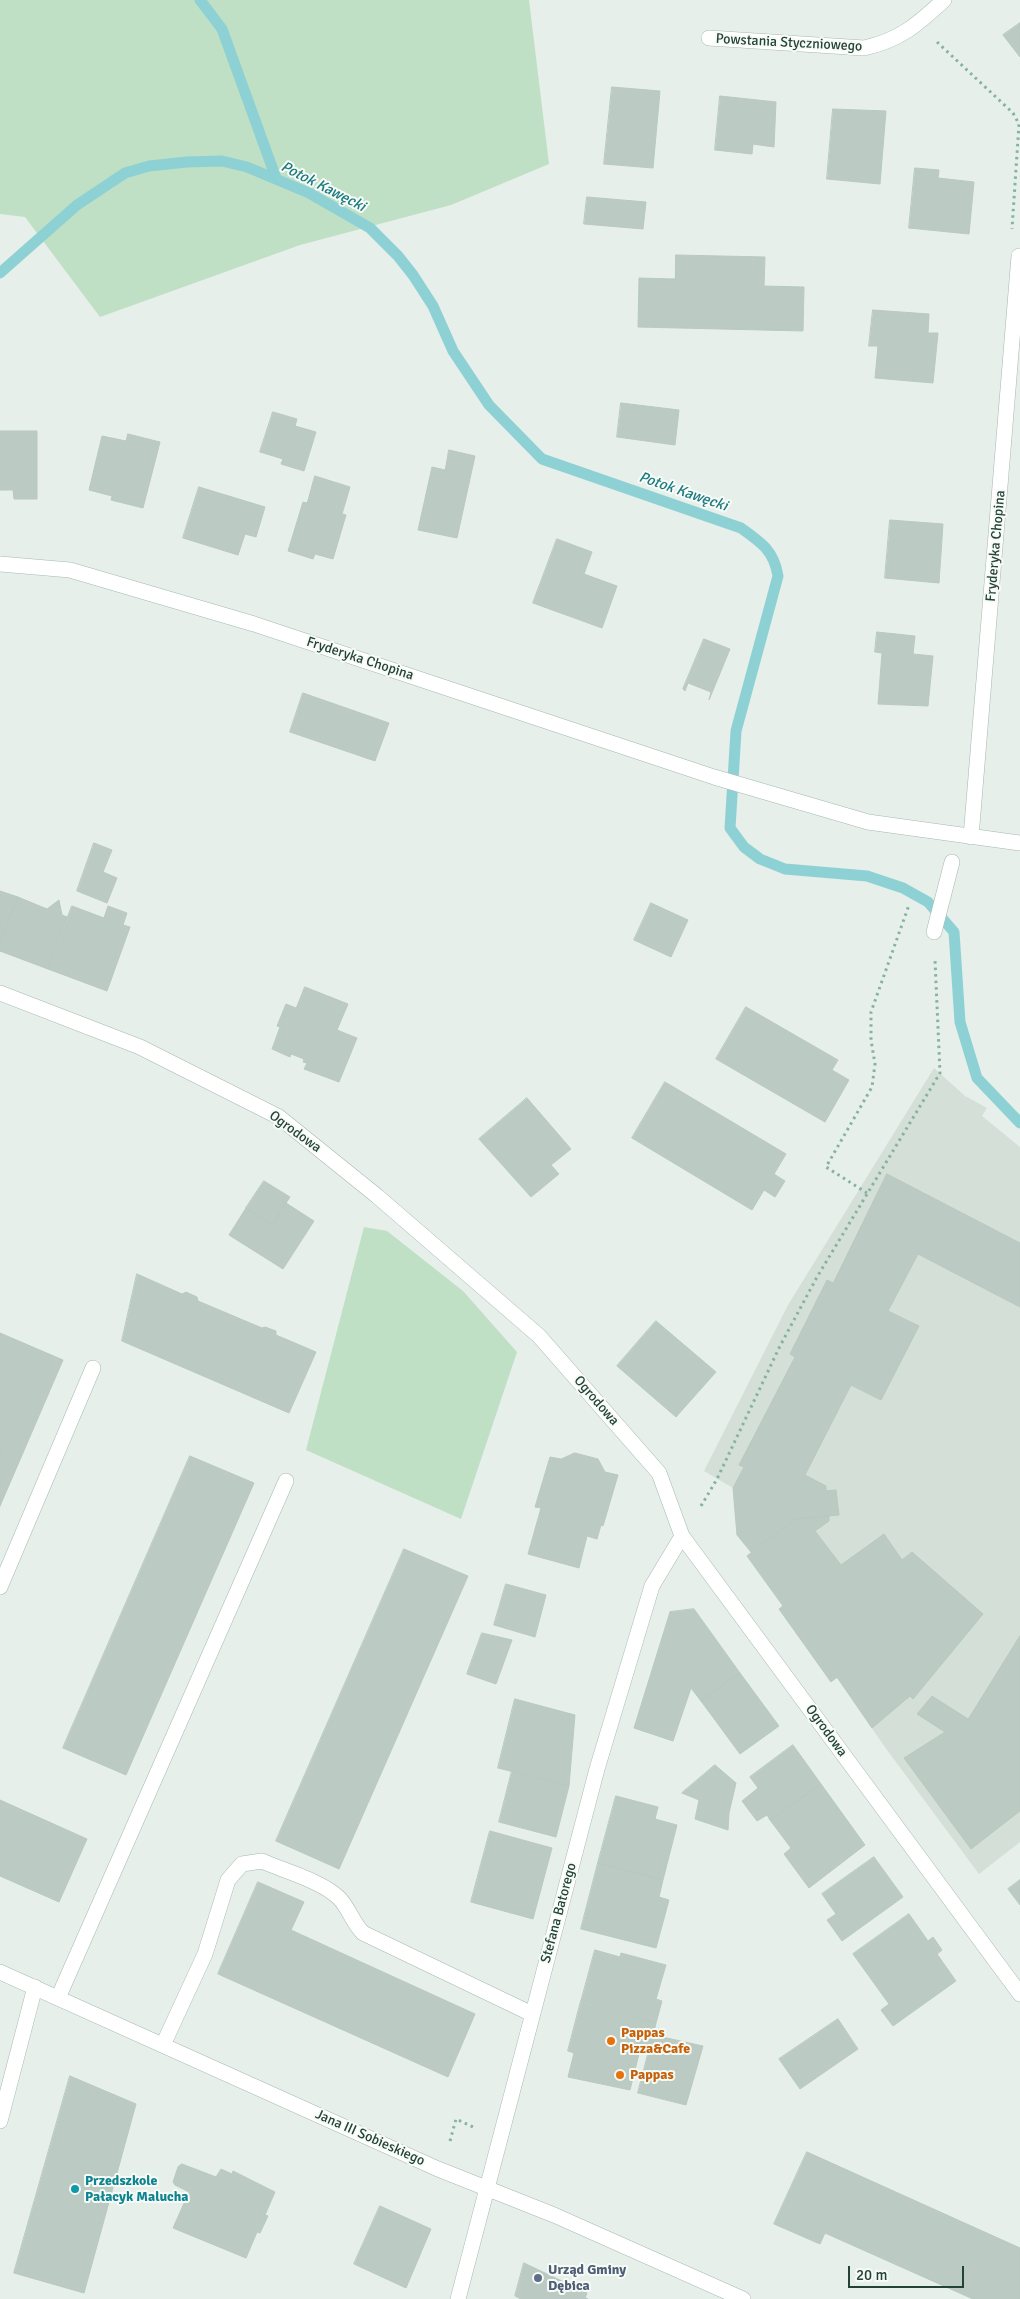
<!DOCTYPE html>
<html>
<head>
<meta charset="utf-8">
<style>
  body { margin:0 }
  #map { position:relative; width:1020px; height:2299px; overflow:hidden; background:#e6efea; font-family:Signika,sans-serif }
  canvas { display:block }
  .scale { position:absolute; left:848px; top:2266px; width:116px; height:22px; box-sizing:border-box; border:2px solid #244236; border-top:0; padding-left:6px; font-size:15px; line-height:18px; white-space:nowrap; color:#244236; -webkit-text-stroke:4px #f7fbf8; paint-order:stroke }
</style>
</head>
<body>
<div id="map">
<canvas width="1020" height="2299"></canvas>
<div class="scale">20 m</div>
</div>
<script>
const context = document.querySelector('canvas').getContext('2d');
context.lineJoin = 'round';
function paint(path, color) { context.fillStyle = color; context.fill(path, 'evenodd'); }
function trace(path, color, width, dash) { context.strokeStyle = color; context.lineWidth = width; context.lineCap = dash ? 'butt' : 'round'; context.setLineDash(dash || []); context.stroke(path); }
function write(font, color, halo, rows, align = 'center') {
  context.font = font + ' Signika,sans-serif'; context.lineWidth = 4; context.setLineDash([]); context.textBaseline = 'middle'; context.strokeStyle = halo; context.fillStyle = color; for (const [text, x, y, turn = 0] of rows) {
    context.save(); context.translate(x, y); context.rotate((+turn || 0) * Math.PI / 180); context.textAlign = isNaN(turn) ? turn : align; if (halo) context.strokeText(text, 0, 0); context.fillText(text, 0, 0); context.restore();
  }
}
paint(new Path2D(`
  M934,1068L965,1096L987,1108L982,1116L1020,1147V1842L979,1874L887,1750L837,1678L831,1682L779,1609L783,1605L747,1556L751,1552L737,1535L733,1488L704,1471L788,1305Z`), '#d4dfd8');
paint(new Path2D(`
  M0,0H529L549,164L451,205L300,245L100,317L25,217L0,214Z
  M364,1227L387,1231L463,1291L517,1352L461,1519L306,1450Z`), '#bfe0c4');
trace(new Path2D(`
  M200,0L222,29L276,178
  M0,273L77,205L125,173L149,166L187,162L222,161L247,167L309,193L370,228L398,256L413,275L433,306L453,351L489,405L542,459L741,528C761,542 774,551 778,576L736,731L730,828L744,847L760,859L785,869L867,876L903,888L928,902L954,932L960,1022L977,1078L1020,1123`), '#8ed1d4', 11);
const building = new Path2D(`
  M1020,23V57L1003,35Z
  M612,87L660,91L653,168L604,164Z
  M720,96L776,102L774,147L753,144L752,154L715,150Z
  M833,109L886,111L880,184L827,179Z
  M915,168L939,170L938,178L974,182L969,234L909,228Z
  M587,197L646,202L643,229L584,224Z
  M676,255L765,257L764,286L804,287L803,331L638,327L639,278L675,279Z
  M873,310L929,314L928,333H938L933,383L875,378L878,346H869Z
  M621,403L679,410L675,445L617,437Z
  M273,412L297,419L295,426L316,432L304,471L281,464L283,459L260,452Z
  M0,431H37V499H14L13,490H0Z
  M128,434L160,442L143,508L111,500L112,496L89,490L102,436L126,441Z
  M449,450L475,456L457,538L418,530L432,467L445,470Z
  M315,476L350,487L342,514L346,515L333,559L315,554L313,559L288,551L303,502L307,503Z
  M199,487L265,507L256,537L245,534L238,555L183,538Z
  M890,520L943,524L939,583L885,578Z
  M557,539L592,552L584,574L617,586L602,628L533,603Z
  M877,632L915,636L913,654L933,656L928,706L878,704L882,653L875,652Z
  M704,639L730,649L709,700L711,692L688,683L685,691L683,689Z
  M303,693L389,723L375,761L290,732Z
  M94,843L112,850L103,872L117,878L107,903L77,891Z
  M0,891L18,897L0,942Z
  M18,897L47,909L59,900L62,915L67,917L48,969L0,951V942Z
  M651,903L688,920L671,957L634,940Z
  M72,906L104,918L108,906L127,913L123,925L130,927L107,991L48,969Z
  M305,987L348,1004L337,1030L357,1038L339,1082L304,1069L307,1063L303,1062L304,1059L291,1054L290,1057L272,1049L280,1027L277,1026L286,1004L296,1008Z
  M746,1007L838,1060L832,1070L849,1080L825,1122L716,1059Z
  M665,1082L786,1154L774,1174L785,1181L775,1197L764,1190L752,1210L632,1138Z
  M527,1098L571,1149L551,1165L559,1174L531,1197L479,1139Z
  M887,1174L1020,1243V1307L918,1254L888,1311L919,1326L881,1400L851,1385L805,1475L826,1486V1491L836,1490L839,1515L796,1519L751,1552L737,1535L733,1488L744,1467L739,1465L795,1357L790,1354L827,1280L833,1283Z
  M264,1181L290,1197L272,1225L246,1208Z
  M286,1203L314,1221L283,1269L229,1235L246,1208L272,1225Z
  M137,1274L182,1294L186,1292L197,1297L198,1301L262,1328L265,1327L276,1331V1335L316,1352L289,1413L122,1341Z
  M656,1321L716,1372L676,1417L617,1366Z
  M0,1333L63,1360L0,1506Z
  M575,1453L598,1459L605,1472L618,1475L603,1526L601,1525L597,1539L587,1536L579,1568L528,1554L541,1508L535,1507L550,1457L561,1459Z
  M190,1456L254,1483L126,1775L63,1748Z
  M829,1516V1521L815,1531L841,1565L884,1534L902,1560L912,1552L983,1614L913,1699L910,1696L872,1728L837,1677L831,1682L779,1609L783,1606L747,1556L796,1519Z
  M404,1549L468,1576L339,1869L276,1841Z
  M506,1584L546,1595L535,1637L494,1625Z
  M694,1609L740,1673L701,1701L691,1688L673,1741L634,1728L670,1612Z
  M482,1633L512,1640L496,1684L467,1674Z
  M1020,1636V1811L971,1849L904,1758L945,1732L917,1714L932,1696L968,1719Z
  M740,1673L779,1726L740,1754L701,1701Z
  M515,1699L575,1715L569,1786L498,1768Z
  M793,1745L821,1784L770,1820L767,1815L757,1821L742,1801L758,1788L750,1777Z
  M715,1765L736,1783L729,1813L728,1830L695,1819L699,1800L682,1793Z
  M512,1771L569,1786L556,1837L499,1822Z
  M821,1784L865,1845L809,1888L784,1854L791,1848L770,1820Z
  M616,1796L658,1807L655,1819L677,1825L663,1880L598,1863Z
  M0,1800L87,1839L59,1902L0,1876Z
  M490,1831L552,1848L533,1919L471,1902Z
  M874,1857L903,1897L842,1941L827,1920L836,1914L822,1894Z
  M598,1863L663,1880L659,1897L669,1900L656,1948L581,1929Z
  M1020,1880V1905L1008,1889Z
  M258,1882L304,1902L291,1930L475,2014L448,2077L218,1974Z
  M909,1914L928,1941L933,1937L942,1950L937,1954L956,1981L893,2026L881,2010L889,2004L853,1954Z
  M595,1950L620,1957L621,1953L666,1965L656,1999L662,2001L656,2023L581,2002Z
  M581,2001L656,2023L650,2049L641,2046L630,2090L568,2077L574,2053L568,2051Z
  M838,2019L858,2049L800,2089L779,2059Z
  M653,2035L703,2046L686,2105L638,2093Z
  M70,2076L136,2104L84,2293L14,2273Z
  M807,2152L1020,2248V2299H973L825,2233L820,2244L774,2224Z
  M182,2164L216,2177L221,2169L232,2174L233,2171L275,2192L265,2215L268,2216L260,2233L257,2232L246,2258L173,2228L189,2192L175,2185L173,2182L178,2167Z
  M380,2206L431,2229L406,2288L354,2264Z
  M524,2263L587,2293L585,2298L588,2299H521L515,2296Z`);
paint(building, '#bbcac2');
trace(building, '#b8c9c0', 1);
const service = new Path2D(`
  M0,1587L93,1368
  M58,1998L286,1481
  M163,2045L205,1954L228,1880L242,1864L262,1861C284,1871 322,1881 339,1898C349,1908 352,1922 363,1933L532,2014`);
const pedestrian = new Path2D(`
  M934,932L952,862`);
const minor = new Path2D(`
  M709,38L864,48C900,40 917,25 944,0
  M971,837L1019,256
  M0,993L140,1047L279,1117L377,1196L539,1336L659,1473L682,1536L1020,1994
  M0,1972L438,2169L554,2215L743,2299
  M0,2121L35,1987
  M458,2299L597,1769L652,1586L682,1536`);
const tertiary = new Path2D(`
  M0,564L70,570L254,624L714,777L868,822L1020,843`);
trace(service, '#a8b8b0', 16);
trace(pedestrian, '#a8b8b0', 16);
trace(minor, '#a8b8b0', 16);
trace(tertiary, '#a8b8b0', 16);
trace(new Path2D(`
  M937,42L1013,113L1019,124L1012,229
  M867,1193L826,1167L872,1087L875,1064L871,1040V1012L909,905
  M701,1506L717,1479L780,1346L817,1277L940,1073L935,960
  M450,2141L456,2119L473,2127`), '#86b39f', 3, [2.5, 4]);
trace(service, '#fff', 15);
trace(pedestrian, '#fff', 15);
trace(minor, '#fff', 15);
trace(tertiary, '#fff', 15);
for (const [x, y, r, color] of [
  [611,2041,5,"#e8710a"],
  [620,2075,5,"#e8710a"],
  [75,2189,5,"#0f9aa8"],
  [538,2278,5,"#5c6f8a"]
]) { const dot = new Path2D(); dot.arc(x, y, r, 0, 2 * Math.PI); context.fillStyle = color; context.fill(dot); trace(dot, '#f7fbf8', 2); }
write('14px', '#244236', '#f7fbf8', [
  ["Powstania Styczniowego",789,43,3],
  ["Fryderyka Chopina",996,546,-85],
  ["Fryderyka Chopina",360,659,18],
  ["Ogrodowa",295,1132,36],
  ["Ogrodowa",596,1401,49],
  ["Ogrodowa",826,1731,54],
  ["Stefana Batorego",559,1913,-75],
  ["Jana III Sobieskiego",370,2138,24]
]);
write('bold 14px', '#c56008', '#f7fbf8', [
  ["Pappas",621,2033],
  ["Pizza&Cafe",621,2049],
  ["Pappas",630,2075]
], 'left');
write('bold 14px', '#0d838f', '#f7fbf8', [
  ["Przedszkole",85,2181],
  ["Pałacyk Malucha",85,2197]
], 'left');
write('bold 14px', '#4e5e75', '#f7fbf8', [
  ["Urząd Gminy",548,2270],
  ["Dębica",548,2286]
], 'left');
write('italic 15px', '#1c7b7f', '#f7fbf8', [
  ["Potok Kawęcki",323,187,27],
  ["Potok Kawęcki",683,492,19]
]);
</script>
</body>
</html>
